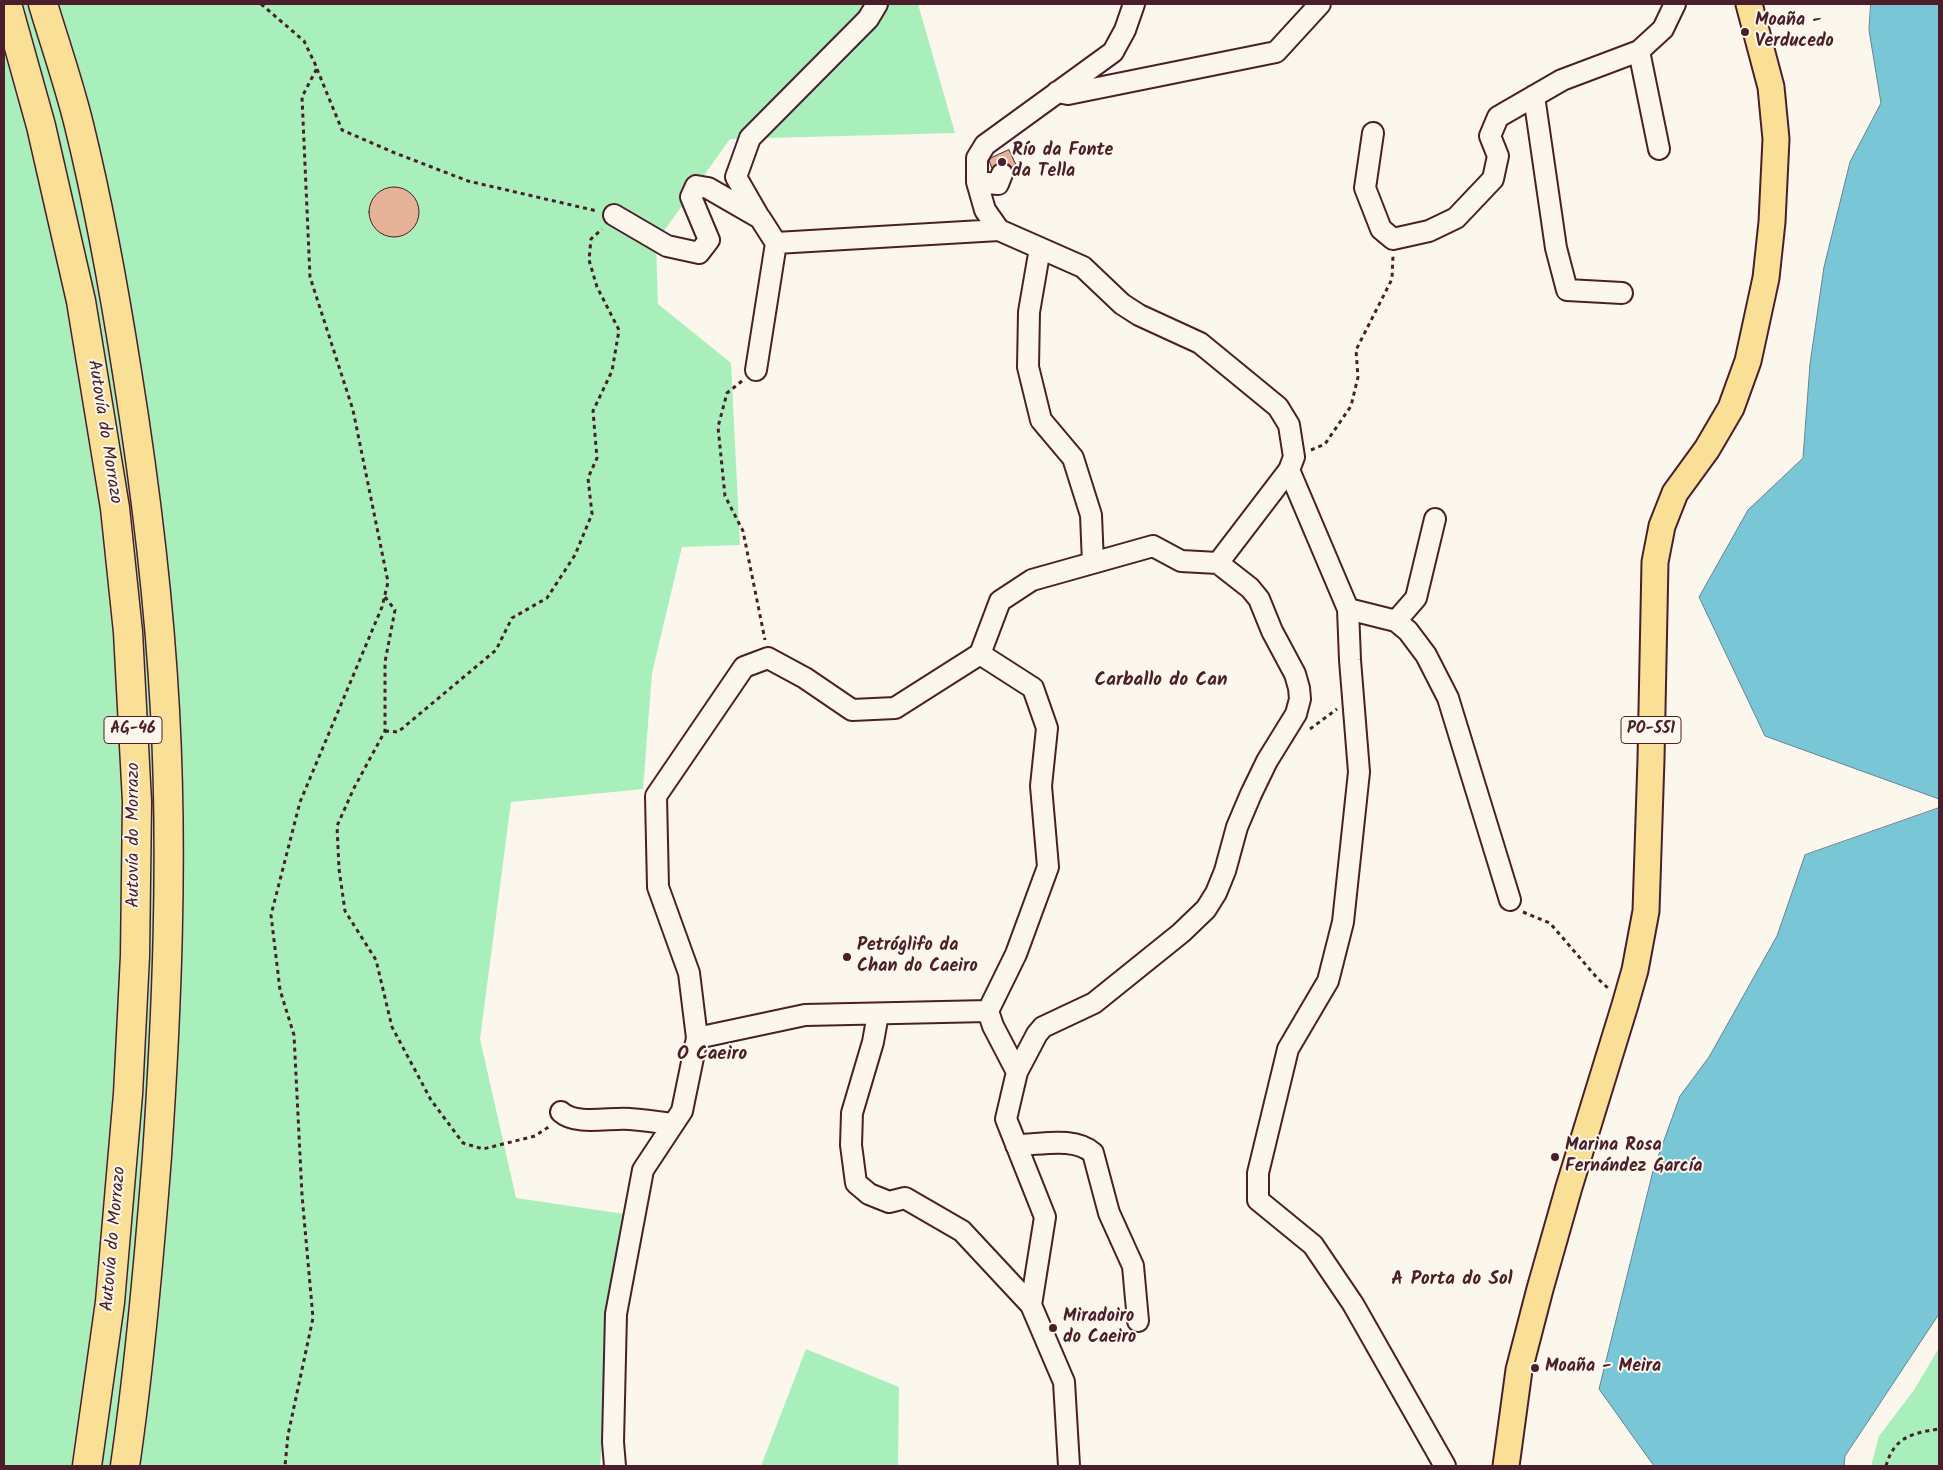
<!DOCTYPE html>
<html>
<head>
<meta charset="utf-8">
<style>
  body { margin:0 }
  #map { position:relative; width:1943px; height:1470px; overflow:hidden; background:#fbf7ec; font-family:Kalam,sans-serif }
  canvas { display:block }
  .frame { position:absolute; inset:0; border:5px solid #4a1f2b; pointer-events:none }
</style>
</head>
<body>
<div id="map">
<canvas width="1943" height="1470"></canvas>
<div class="frame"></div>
</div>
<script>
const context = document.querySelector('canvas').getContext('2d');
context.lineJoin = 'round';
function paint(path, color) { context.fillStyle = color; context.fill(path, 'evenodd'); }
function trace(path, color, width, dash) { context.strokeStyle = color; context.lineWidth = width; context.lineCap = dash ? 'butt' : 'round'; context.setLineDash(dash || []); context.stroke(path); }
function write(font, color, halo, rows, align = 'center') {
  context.font = font + ' Kalam,sans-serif'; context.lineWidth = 4; context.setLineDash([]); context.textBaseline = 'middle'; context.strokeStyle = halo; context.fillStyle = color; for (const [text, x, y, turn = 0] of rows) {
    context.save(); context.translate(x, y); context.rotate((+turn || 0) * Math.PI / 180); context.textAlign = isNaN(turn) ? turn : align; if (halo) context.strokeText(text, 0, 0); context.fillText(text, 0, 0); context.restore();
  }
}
paint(new Path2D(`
  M4,4H918L955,133L730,139L656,242L658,304L731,363L740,545L682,547L652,673L643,789L511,802L480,1039L516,1198L624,1214L600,1466H4Z
  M1939,1348V1466H1871L1879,1436L1914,1390Z
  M806,1349L899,1387L898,1466H761Z`), '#a8efbc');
const water = new Path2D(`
  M1871,4H1939V799L1765,736L1699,597L1748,510L1803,458L1810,364L1824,267L1850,162L1881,103L1869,30Z
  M1939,808V1314L1845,1456L1844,1466H1654L1599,1389L1653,1171L1680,1096L1709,1057L1777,936L1805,855Z`);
paint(water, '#78c6d6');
trace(water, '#668392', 1);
const building = new Path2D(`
  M1009,150L1016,165L1012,167L1007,163L1001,162L992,168L989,161L991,158Z
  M369 212a25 25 0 1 1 50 0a25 25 0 1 1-50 0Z`);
paint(building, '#e5b297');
trace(building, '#4a1f2b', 1);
const minor = new Path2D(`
  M1134,4L1125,30L1113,52L985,145L977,158V182L985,210L999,230L1083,267L1122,304L1139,315L1200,343L1278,407L1289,425L1294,457L1289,470L1348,609L1350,660L1359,772L1343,922L1328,981L1288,1049L1258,1173V1200L1313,1245L1353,1304L1445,1466
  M1639,51L1659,149
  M1057,92L1068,94L1276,52L1320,4
  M1534,96L1556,248L1567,290L1622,293
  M1373,133L1365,188L1381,229L1393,239L1429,231L1456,218L1493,179L1498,156L1490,136L1498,117L1562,80L1639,51L1663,29L1675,4
  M977,182L998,184L1002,174
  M614,215L667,246L699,253L709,240L691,197L696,186L708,188L760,218L776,243L999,230
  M759,217L736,177L750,138L868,19L877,4
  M1040,248L1029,312L1028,367L1041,420L1073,458L1091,515L1093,563
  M756,370L776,243
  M1348,609L1396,621L1408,631L1426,655L1448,698L1510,900
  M1396,621L1416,598L1435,519
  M980,654L1000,601L1032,580L1153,546L1181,561L1218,563L1289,470
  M878,1014L873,1042L852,1113L851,1145L856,1183L869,1194L889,1202L905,1198L962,1231L1031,1305
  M697,1038L805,1015L988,1011
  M1017,1072L1037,1034L1043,1027L1094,1003L1181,933L1206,909L1216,893L1225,871L1237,827L1251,794L1267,761L1296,714L1300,699L1299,688L1295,674L1272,631L1259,599L1250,588L1218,563
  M561,1112C576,1126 611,1117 630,1119C644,1120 658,1122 672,1124
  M1016,1145C1040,1145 1074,1136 1093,1153L1109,1213L1133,1266L1138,1321
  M615,1466L613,1442L616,1314L643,1170L682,1111L697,1038L689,973L658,887L656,796L744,667L768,658L805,678L852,710L895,708L980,654L1033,688L1047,728L1041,786L1048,867L1016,954L988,1011L993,1026L1017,1072L1006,1119L1045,1217L1031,1305L1064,1382L1069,1466`);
const major = new Path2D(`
  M1506,1466L1519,1370L1540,1289L1569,1187L1625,1005L1635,970L1646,911L1651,759L1655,562L1662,526L1675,493L1707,449L1731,408L1748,361L1766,278L1772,222L1776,139L1771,87L1749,4`);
const highway = new Path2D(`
  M7,4L41,126L81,301L115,508L128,632L137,802L135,956L128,1094L110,1302L87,1466
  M43,4C55,44 69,84 79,125C99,206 114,289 127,372C145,484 159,598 165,711C173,859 167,1008 157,1156C149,1260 140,1363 125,1466`);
trace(minor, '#4a1f2b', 24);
trace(major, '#4a1f2b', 29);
trace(highway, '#4a1f2b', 31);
trace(new Path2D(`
  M261,4L304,41L317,68L302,97L310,277L353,410L388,582L382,607L300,802L271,915L280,990L294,1035L302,1195L313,1318L288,1435L285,1466
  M317,69L342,130L395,153L468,181L597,211
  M742,381L727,393L718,427L725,496L743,531L765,640
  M1311,450L1325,444L1351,406L1358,377L1356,350L1392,279L1393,256
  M385,597L395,610L385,662V731L354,788L337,826L339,869L345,911L376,960L392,1027L431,1100L463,1143L483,1149L535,1136L550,1126
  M1310,729L1337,709
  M385,731L398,732L496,650L512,618L547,598L575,555L592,514L588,478L597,458L593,411L612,371L619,330L597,287L589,260L591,239L602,229
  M1523,912L1550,923L1598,979L1608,988
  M1886,1466C1894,1437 1912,1433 1939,1429`), '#4a1f2b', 3, [4, 4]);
trace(minor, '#fbf7ec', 20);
trace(major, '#fadf96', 25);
trace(highway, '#fadf96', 28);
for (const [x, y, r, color] of [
  [1745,32,5,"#4a1f2b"],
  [1002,162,5,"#4a1f2b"],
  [847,957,5,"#4a1f2b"],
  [1555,1157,5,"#4a1f2b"],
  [1053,1328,5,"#4a1f2b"],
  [1535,1368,5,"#4a1f2b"]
]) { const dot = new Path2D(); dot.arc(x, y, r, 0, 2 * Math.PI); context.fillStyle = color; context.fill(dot); trace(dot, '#fbf7ec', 2); }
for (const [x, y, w] of [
  [133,730,58],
  [1651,730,60]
]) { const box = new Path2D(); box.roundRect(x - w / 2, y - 13.5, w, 27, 4); context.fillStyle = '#fbf7ec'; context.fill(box); trace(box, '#4a1f2b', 1); }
write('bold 16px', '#4a1f2b', null, [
  ["AG-46",133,730],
  ["PO-551",1651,730]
]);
write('bold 18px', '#4a1f2b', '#fbf7ec', [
  ["Moaña -",1755,22],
  ["Verducedo",1755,43],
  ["Río da Fonte",1012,152],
  ["da Tella",1012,173],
  ["Petróglifo da",857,947],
  ["Chan do Caeiro",857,968],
  ["Marina Rosa",1565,1147],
  ["Fernández García",1565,1168],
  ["Miradoiro",1063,1318],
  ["do Caeiro",1063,1339],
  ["Moaña - Meira",1545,1368]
], 'left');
write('18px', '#4a1f2b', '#fbf7ec', [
  ["Autovía do Morrazo",103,432,81],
  ["Autovía do Morrazo",135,835,-90],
  ["Autovía do Morrazo",115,1239,-85]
]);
write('bold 19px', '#4a1f2b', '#fbf7ec', [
  ["Carballo do Can",1161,682],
  ["O Caeiro",712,1056],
  ["A Porta do Sol",1452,1281]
]);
</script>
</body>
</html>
